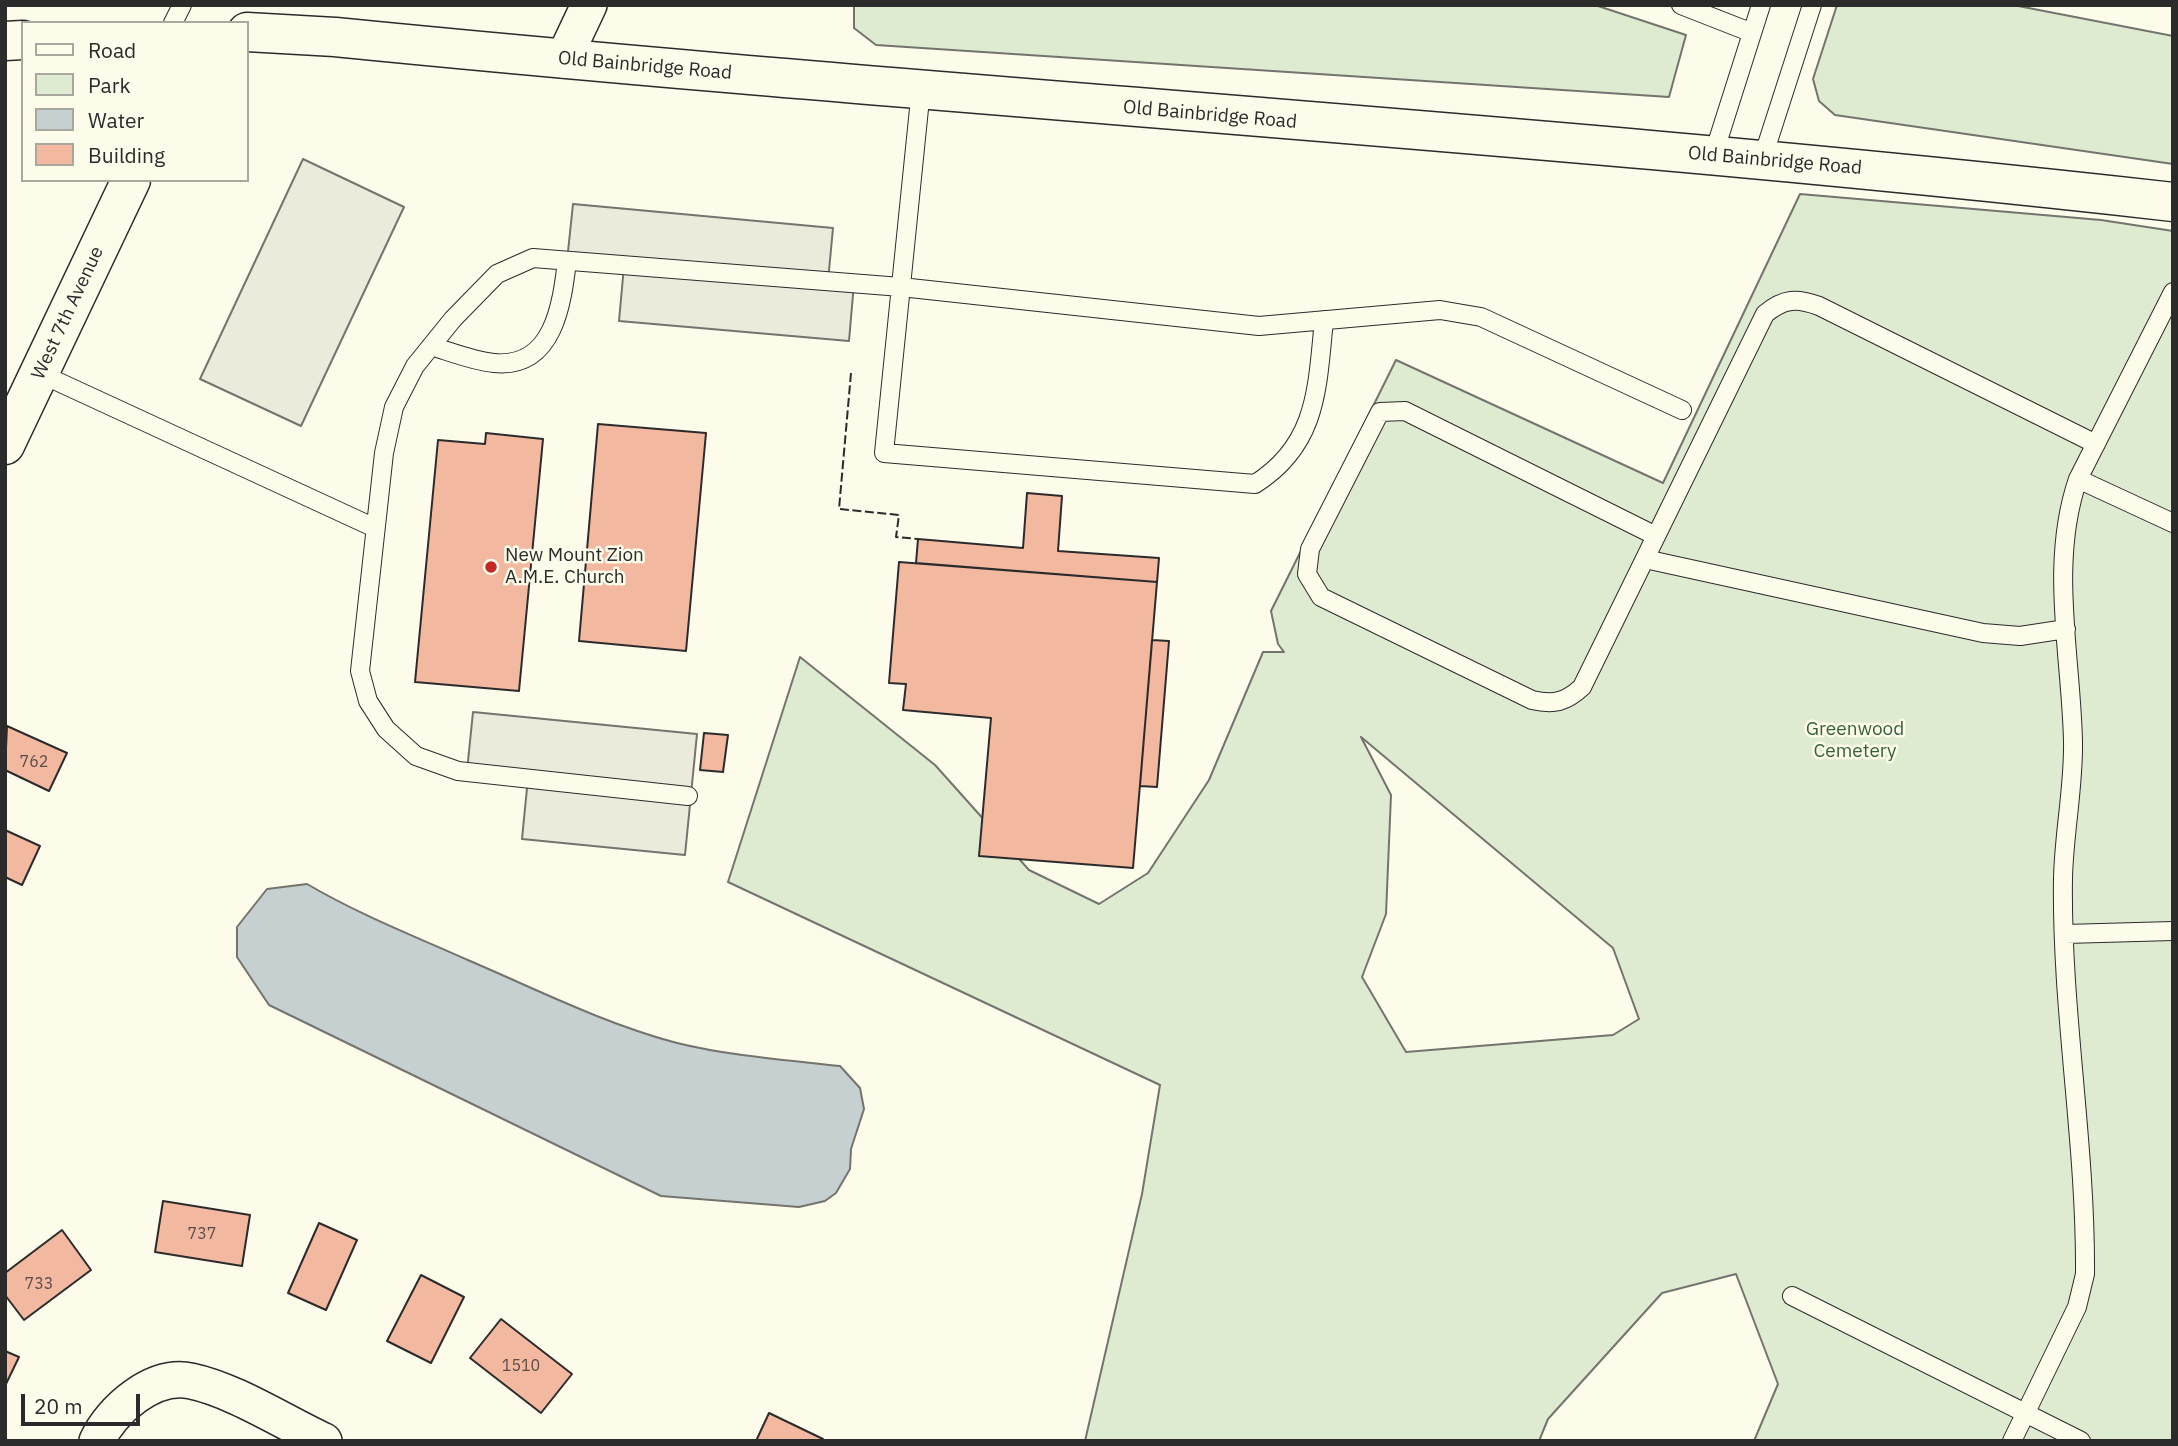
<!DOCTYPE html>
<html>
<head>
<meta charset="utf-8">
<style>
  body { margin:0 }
  #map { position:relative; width:2178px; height:1446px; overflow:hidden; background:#fdfbea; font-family:"IBM Plex Sans",sans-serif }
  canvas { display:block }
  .frame { position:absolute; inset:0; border:7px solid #2b2b2b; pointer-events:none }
  .legend { position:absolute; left:21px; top:21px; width:228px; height:161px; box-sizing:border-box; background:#fdfbea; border:2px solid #a9a89e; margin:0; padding:9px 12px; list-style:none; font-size:21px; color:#2b2b2b }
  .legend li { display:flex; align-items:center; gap:14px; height:35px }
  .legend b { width:35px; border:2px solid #a9a89e }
  .scale { position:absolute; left:21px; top:1394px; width:119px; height:32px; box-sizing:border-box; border:4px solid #2b2b2b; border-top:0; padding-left:9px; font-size:21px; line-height:24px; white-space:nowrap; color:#2b2b2b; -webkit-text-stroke:5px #fdfbea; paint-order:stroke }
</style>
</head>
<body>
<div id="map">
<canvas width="2178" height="1446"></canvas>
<div class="frame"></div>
<ul class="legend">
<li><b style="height:9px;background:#fdfbea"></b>Road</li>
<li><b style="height:19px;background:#deebd1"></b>Park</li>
<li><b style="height:19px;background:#c7d0d0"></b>Water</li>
<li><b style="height:19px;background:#f2b8a0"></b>Building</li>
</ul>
<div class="scale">20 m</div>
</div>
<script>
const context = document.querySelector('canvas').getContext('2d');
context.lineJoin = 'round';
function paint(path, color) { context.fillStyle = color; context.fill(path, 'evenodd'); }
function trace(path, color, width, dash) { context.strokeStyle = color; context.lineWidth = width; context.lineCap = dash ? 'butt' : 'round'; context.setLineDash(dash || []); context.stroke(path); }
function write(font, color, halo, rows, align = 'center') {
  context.font = font + ' "IBM Plex Sans",sans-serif'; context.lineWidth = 5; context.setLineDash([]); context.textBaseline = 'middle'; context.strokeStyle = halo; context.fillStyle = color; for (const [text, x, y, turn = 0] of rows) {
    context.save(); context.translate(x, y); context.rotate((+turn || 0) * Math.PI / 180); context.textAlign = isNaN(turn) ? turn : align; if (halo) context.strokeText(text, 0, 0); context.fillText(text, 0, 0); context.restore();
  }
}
const green = new Path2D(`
  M854,5H1595L1686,35L1669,97L876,45L854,28Z
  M1837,5H2013L2173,36V164L1835,115L1819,101L1813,79Z
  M1800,194L2101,220L2173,231V1441H1754L1778,1384L1736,1274L1662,1293L1548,1419L1539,1441H1085L1142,1194L1160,1085L728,882L800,657L935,765L1029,870L1099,904L1148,873L1209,780L1263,652H1284L1278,644L1271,611L1396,360L1663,483ZM1361,737L1613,948L1639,1019L1613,1035L1406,1052L1362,977L1386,914L1391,795Z`);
paint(green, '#deebd1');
trace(green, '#74746e', 2);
const parking = new Path2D(`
  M303,159L404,207L301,426L200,379Z
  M573,204L833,228L828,281L854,283L849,341L619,321L624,266L567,261Z
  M473,712L697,734L685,855L522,839L528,778L467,771Z`);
paint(parking, '#eceadb');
trace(parking, '#74746e', 2);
const water = new Path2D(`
  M307,884C360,915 414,936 470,961C538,990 605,1024 677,1043C730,1056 786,1060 840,1066L860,1088L864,1109L851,1149L850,1169L836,1193L825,1201L799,1207L661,1196L269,1005L237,957V927L267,889Z`);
paint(water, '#c7d0d0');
trace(water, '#74746e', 2);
const building = new Path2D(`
  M598,424L706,433L686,651L579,641Z
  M486,433L543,439L519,691L415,682L438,440L485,444Z
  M1027,493L1062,496L1058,551L1159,558L1157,582L916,563L918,539L1023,548Z
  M899,562L1157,582L1133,868L979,856L991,718L903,710L906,684L889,683Z
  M1152,640L1169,641L1157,787L1140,786Z
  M7,726L67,753L49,791L5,770Z
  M704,733L728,735L723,772L700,770Z
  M5,830L40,846L22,885L5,877Z
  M163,1201L250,1215L242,1266L155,1252Z
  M319,1223L357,1240L326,1310L288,1293Z
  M62,1230L91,1270L24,1320L5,1295V1273Z
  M421,1275L464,1297L431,1363L387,1341Z
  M501,1319L572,1374L541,1413L470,1358Z
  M5,1351L19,1357L5,1386Z
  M769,1413L823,1439L822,1441H756Z`);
paint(building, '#f2b8a0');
trace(building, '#2b2b2b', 2);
const lane = new Path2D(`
  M1681,5L1750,32
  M173,23L182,5
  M921,89L884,453L1255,484C1318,444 1317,388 1324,320
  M1713,156L1761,5
  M1762,160L1812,5
  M431,346C451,352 473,361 494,363C554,369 562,303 567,261
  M39,373L375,528
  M2078,479L2173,523
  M1656,536L1405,411L1380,412L1310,549L1307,574L1321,597L1532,700C1554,705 1566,702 1582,687L1765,314C1784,298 1797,298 1819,306L2096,444
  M1645,559L1983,633L2020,636L2066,629
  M688,796L458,771L416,756L386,729L368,701L360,671L384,453L394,407L415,366L453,319L497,274L533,258L901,287L1259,326L1440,310L1481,317L1682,410
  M2065,934L2173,931
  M1792,1296L2081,1441
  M2012,1441L2077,1307L2085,1274C2086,1142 2061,1010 2063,878C2064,832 2074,786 2073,741C2071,654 2049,563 2078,479L2173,292`);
const street = new Path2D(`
  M563,60L589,5
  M97,1441C111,1410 153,1373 191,1381C234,1390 283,1422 324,1441`);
const secondary = new Path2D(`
  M247,32L335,37C947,98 1562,133 2173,202
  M5,41L23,40
  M5,445L131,180`);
trace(lane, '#2b2b2b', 20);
trace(street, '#2b2b2b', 38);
trace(secondary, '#2b2b2b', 41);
trace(lane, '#fdfbea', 18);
trace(street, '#fdfbea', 35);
trace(secondary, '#fdfbea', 38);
trace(new Path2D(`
  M851,373L839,509L899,515L896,537L918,539`), '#2b2b2b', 2, [9, 3.5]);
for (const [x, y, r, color] of [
  [491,567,7,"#c62828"]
]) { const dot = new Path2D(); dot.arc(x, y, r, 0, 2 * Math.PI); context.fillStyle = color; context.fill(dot); trace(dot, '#fdfbea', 2.5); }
write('16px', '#5d4e48', null, [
  ["762",34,762],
  ["737",202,1234],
  ["733",39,1284],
  ["1510",521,1366]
]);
write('19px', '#2b2b2b', '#fdfbea', [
  ["Old Bainbridge Road",645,66,5],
  ["Old Bainbridge Road",1210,115,5],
  ["Old Bainbridge Road",1775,161,5],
  ["West 7th Avenue",68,313,-65]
]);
write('19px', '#2b2b2b', '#fdfbea', [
  ["New Mount Zion",505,556],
  ["A.M.E. Church",505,578]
], 'left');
write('19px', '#34623c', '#fdfbea', [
  ["Greenwood",1855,730],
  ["Cemetery",1855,752]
]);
</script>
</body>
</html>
